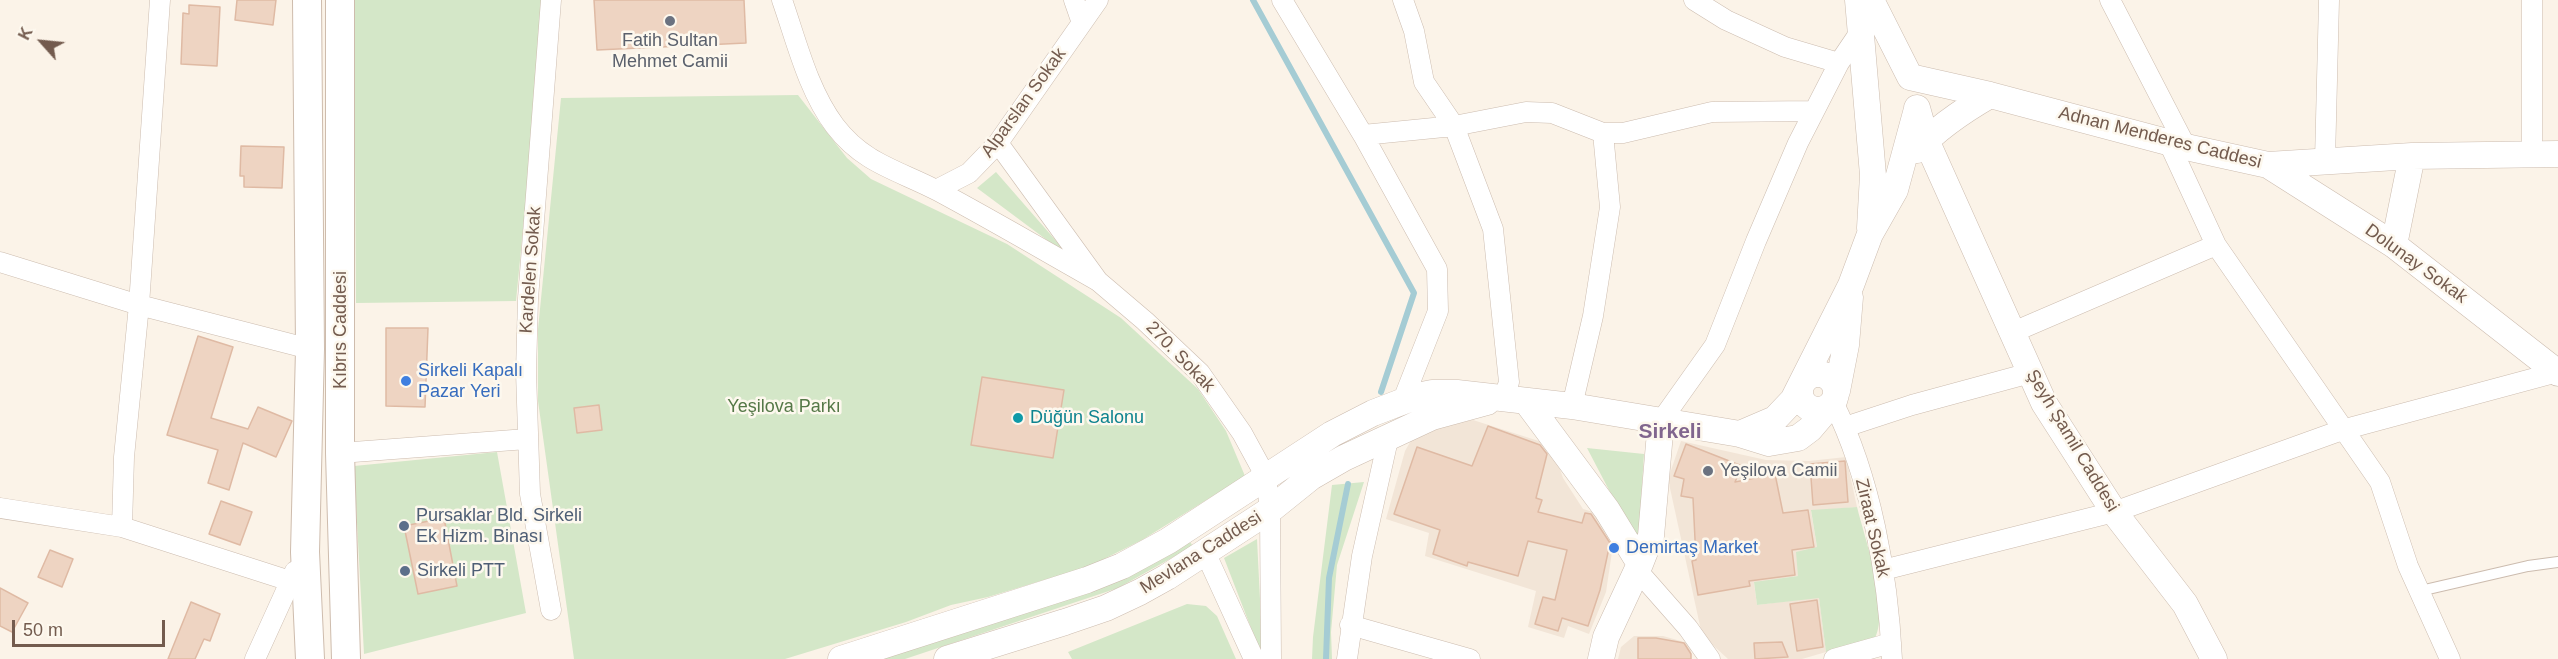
<!DOCTYPE html>
<html>
<head>
<meta charset="utf-8">
<style>
  body { margin:0 }
  #map { position:relative; width:2558px; height:659px; overflow:hidden; background:#fbf3e8; font-family:Arial,sans-serif }
  canvas { display:block }
  .north { position:absolute; left:12px; top:12px; width:60px; height:60px; -webkit-text-stroke:4px #fdf8ee; paint-order:stroke; rotate:297deg; font-size:16px; font-weight:700; line-height:24px; text-align:center; color:#735b4e }
  .north::after { content:''; display:block; margin:auto; width:21px; height:27px; background:#735b4e; clip-path:polygon(50% 0,100% 100%,50% 72%,0 100%) }
  .scale { position:absolute; left:12px; top:620px; width:153px; height:27px; box-sizing:border-box; border:3px solid #735b4e; border-top:0; padding-left:8px; font-size:18px; line-height:21px; white-space:nowrap; color:#735b4e; -webkit-text-stroke:4px #fdf8ee; paint-order:stroke }
</style>
</head>
<body>
<div id="map">
<canvas width="2558" height="659"></canvas>
<div class="north">K</div>
<div class="scale">50 m</div>
</div>
<script>
const context = document.querySelector('canvas').getContext('2d');
context.lineJoin = 'round';
function paint(path, color) { context.fillStyle = color; context.fill(path, 'evenodd'); }
function trace(path, color, width, dash) { context.strokeStyle = color; context.lineWidth = width; context.lineCap = dash ? 'butt' : 'round'; context.setLineDash(dash || []); context.stroke(path); }
function write(font, color, halo, rows, align = 'center') {
  context.font = font + ' Arial,sans-serif'; context.lineWidth = 5; context.setLineDash([]); context.textBaseline = 'middle'; context.strokeStyle = halo; context.fillStyle = color; for (const [text, x, y, turn = 0] of rows) {
    context.save(); context.translate(x, y); context.rotate((+turn || 0) * Math.PI / 180); context.textAlign = isNaN(turn) ? turn : align; if (halo) context.strokeText(text, 0, 0); context.fillText(text, 0, 0); context.restore();
  }
}
paint(new Path2D(`
  M1473,420L1545,443L1554,452L1563,478L1583,509L1607,516L1615,532L1606,592L1589,634L1568,626L1564,638L1528,627L1536,591L1425,556L1429,533L1386,519L1405,451L1417,430Z
  M1681,441L1766,460L1809,461L1846,457L1857,507L1811,511L1817,547L1798,576L1754,583L1757,605L1819,597L1826,652L1802,659H1728L1702,635L1668,479Z
  M1634,636H1663L1691,644V659H1618L1621,647Z`), '#f2e5d7');
paint(new Path2D(`
  M354,0H542L535,106L516,301L356,303Z
  M798,95L847,158L871,179L1007,244L1121,318L1198,389L1226,431L1245,476L1142,540L1090,566L988,597L951,605L906,622L785,659H574L538,401V329L561,98Z
  M996,172L1071,258L977,188Z
  M1587,448L1644,454L1639,534L1633,536Z
  M497,452L526,613L364,654L354,466Z
  M1364,482L1337,565L1331,632L1332,659H1312L1313,637L1332,485Z
  M1857,507C1865,539 1890,609 1875,638L1826,652L1819,598L1757,605L1754,582L1798,576L1796,552L1817,547L1811,510Z
  M1257,539L1263,659L1224,558Z
  M1190,542L1193,546L1118,588L905,659H877L1135,572Z
  M1187,604L1206,606L1217,616L1236,659H1072L1068,652Z`), '#d4e7c8');
trace(new Path2D(`
  M1253,0L1414,293L1381,392
  M1326,659L1329,578L1348,484`), '#a5ccd4', 6);
const building = new Path2D(`
  M237,0H276L273,25L235,20Z
  M594,0H744L746,43L597,50Z
  M189,5L220,7L217,66L181,64L183,13L189,14Z
  M241,146L284,147L282,188L244,187V176H240Z
  M386,328H428L425,407L386,406Z
  M198,336L233,347L211,418L248,429L258,407L292,421L276,457L243,443L229,490L208,483L218,450L167,435Z
  M982,377L1064,390L1053,458L971,445Z
  M599,405L602,430L577,433L574,408Z
  M1488,426L1540,445L1547,454L1536,498L1542,500L1538,512L1582,523L1585,513L1591,514L1610,543L1600,590L1588,626L1562,618L1558,631L1535,624L1543,597L1555,600L1567,550L1528,541L1518,576L1468,562L1467,566L1433,554L1440,530L1394,514L1417,447L1472,466Z
  M1686,444L1742,466L1735,482L1775,474L1783,513L1808,510L1814,547L1792,550L1795,575L1749,581L1750,586L1698,595L1692,561L1696,560L1693,498L1681,496L1684,479L1674,476Z
  M1845,461L1848,502L1813,505L1810,464Z
  M221,501L252,512L240,545L209,534Z
  M444,518L457,586L418,594L404,526Z
  M50,550L73,559L62,587L38,577Z
  M0,588L28,603L12,632L0,626Z
  M1817,600L1823,647L1797,651L1790,604Z
  M191,602L220,614L210,641L204,639L195,659H168Z
  M1638,638H1656L1684,643L1691,654V659H1638Z
  M1782,642L1788,657L1755,659L1754,643Z`);
paint(building, '#eed4c2');
trace(building, '#dfbaa4', 1.5);
const service = new Path2D(`
  M2420,591L2528,566L2558,562`);
const minor = new Path2D(`
  M551,0L528,299L526,372L530,494L551,610
  M782,0C797,43 808,90 835,126C864,164 898,170 938,191C992,220 1045,251 1098,281L998,143
  M1074,0L1082,23
  M1282,0L1363,135L1437,269L1438,311L1403,400
  M1403,0L1414,31L1424,82L1454,126L1493,229L1509,382L1504,398
  M1694,0L1726,20L1785,47L1839,63
  M2110,0L2186,147
  M2532,0V154
  M1363,135L1454,126L1526,112L1552,113L1603,133H1623L1712,112L1814,111
  M2168,141L2216,245L2380,482L2408,566L2450,659
  M2325,160L2329,0
  M936,190L969,173L998,143L1098,0
  M0,262L139,305L310,349
  M1098,281L1145,321L1200,373L1242,433L1266,477L1270,510L1271,659
  M2011,333L2216,245
  M1833,402C1871,478 1888,575 1892,659
  M1572,406L1593,316L1610,207L1603,133
  M1661,421L1715,345L1756,241L1798,143L1839,63L1860,32
  M1845,427L1912,405L2030,373
  M340,453L527,439
  M0,508L122,527L290,581
  M122,527L124,457L139,305L160,0
  M1205,552L1254,659
  M1637,570L1688,628L1710,659
  M1883,570L2114,512L2342,430L2558,372
  M1350,625L1470,659
  M255,659L295,571
  M1347,659L1362,556L1389,435
  M1834,659L1891,643`);
const tertiary = new Path2D(`
  M1858,0L1873,175L1870,228
  M1871,0L1910,77L1990,95L2186,147L2268,165L2412,156L2558,154
  M1917,108L1926,140L2044,403L2114,512L2185,604L2214,659
  M1917,150C1937,128 1964,110 1990,95
  M2268,165L2394,245L2558,373
  M2394,245L2412,156
  M1800 392a18 18 0 1 1 36 0a18 18 0 1 1-36 0Z
  M1837,391L1846,345L1850,297
  M1526,401L1607,510L1640,564L1651,536L1661,421
  M1740,434L1775,419L1793,400L1851,285L1870,234L1895,190L1917,109
  M841,659L1087,580L1122,566L1168,541L1332,434L1373,413L1417,396L1432,393H1457L1572,406L1740,434L1769,443L1798,438L1810,429L1833,402
  M947,659L1065,622L1106,608L1140,592L1167,577L1270,510L1311,477L1344,458L1432,417L1487,402
  M1601,659L1606,637L1640,564`);
const secondary = new Path2D(`
  M307,0L310,349L305,552L310,659
  M340,0V453L346,659`);
trace(service, '#ccbcaf', 12);
trace(minor, '#ccbcaf', 21);
trace(tertiary, '#ccbcaf', 27);
trace(secondary, '#cebcad', 30);
trace(service, '#fff', 10);
trace(minor, '#fff', 20);
trace(tertiary, '#fff', 26);
trace(secondary, '#fff', 28);
for (const [x, y, r, color] of [
  [670,21,6,"#6b7280"],
  [406,381,6,"#3f7fe0"],
  [1018,418,6,"#0f9aa8"],
  [1708,471,6,"#6b7280"],
  [404,526,6,"#5c6f8a"],
  [1614,548,6,"#3f7fe0"],
  [405,571,6,"#5c6f8a"]
]) { const dot = new Path2D(); dot.arc(x, y, r, 0, 2 * Math.PI); context.fillStyle = color; context.fill(dot); trace(dot, '#fdf8ee', 2); }
write('18px', '#5b616d', '#fdf8ee', [
  ["Fatih Sultan",670,41],
  ["Mehmet Camii",670,62],
  ["Yeşilova Camii",1720,471,"left"]
]);
write('18px', '#735b4e', '#fdf8ee', [
  ["Alparslan Sokak",1024,103,-54],
  ["Adnan Menderes Caddesi",2160,138,14],
  ["Dolunay Sokak",2416,264,36],
  ["Kardelen Sokak",531,270,-86],
  ["Kıbrıs Caddesi",341,330,-90],
  ["270. Sokak",1180,357,46],
  ["Şeyh Şamil Caddesi",2072,441,59],
  ["Ziraat Sokak",1872,528,77],
  ["Mevlana Caddesi",1201,553,-32]
]);
write('18px', '#366cbe', '#fdf8ee', [
  ["Sirkeli Kapalı",418,371],
  ["Pazar Yeri",418,392],
  ["Demirtaş Market",1626,548]
], 'left');
write('18px', '#557847', '#fdf8ee', [
  ["Yeşilova Parkı",784,407]
]);
write('18px', '#0d838f', '#fdf8ee', [
  ["Düğün Salonu",1030,418]
], 'left');
write('18px', '#4e5e75', '#fdf8ee', [
  ["Pursaklar Bld. Sirkeli",416,516],
  ["Ek Hizm. Binası",416,537],
  ["Sirkeli PTT",417,571]
], 'left');
write('bold 21px', '#81668e', '#fdf8ee', [
  ["Sirkeli",1670,432]
]);
</script>
</body>
</html>
